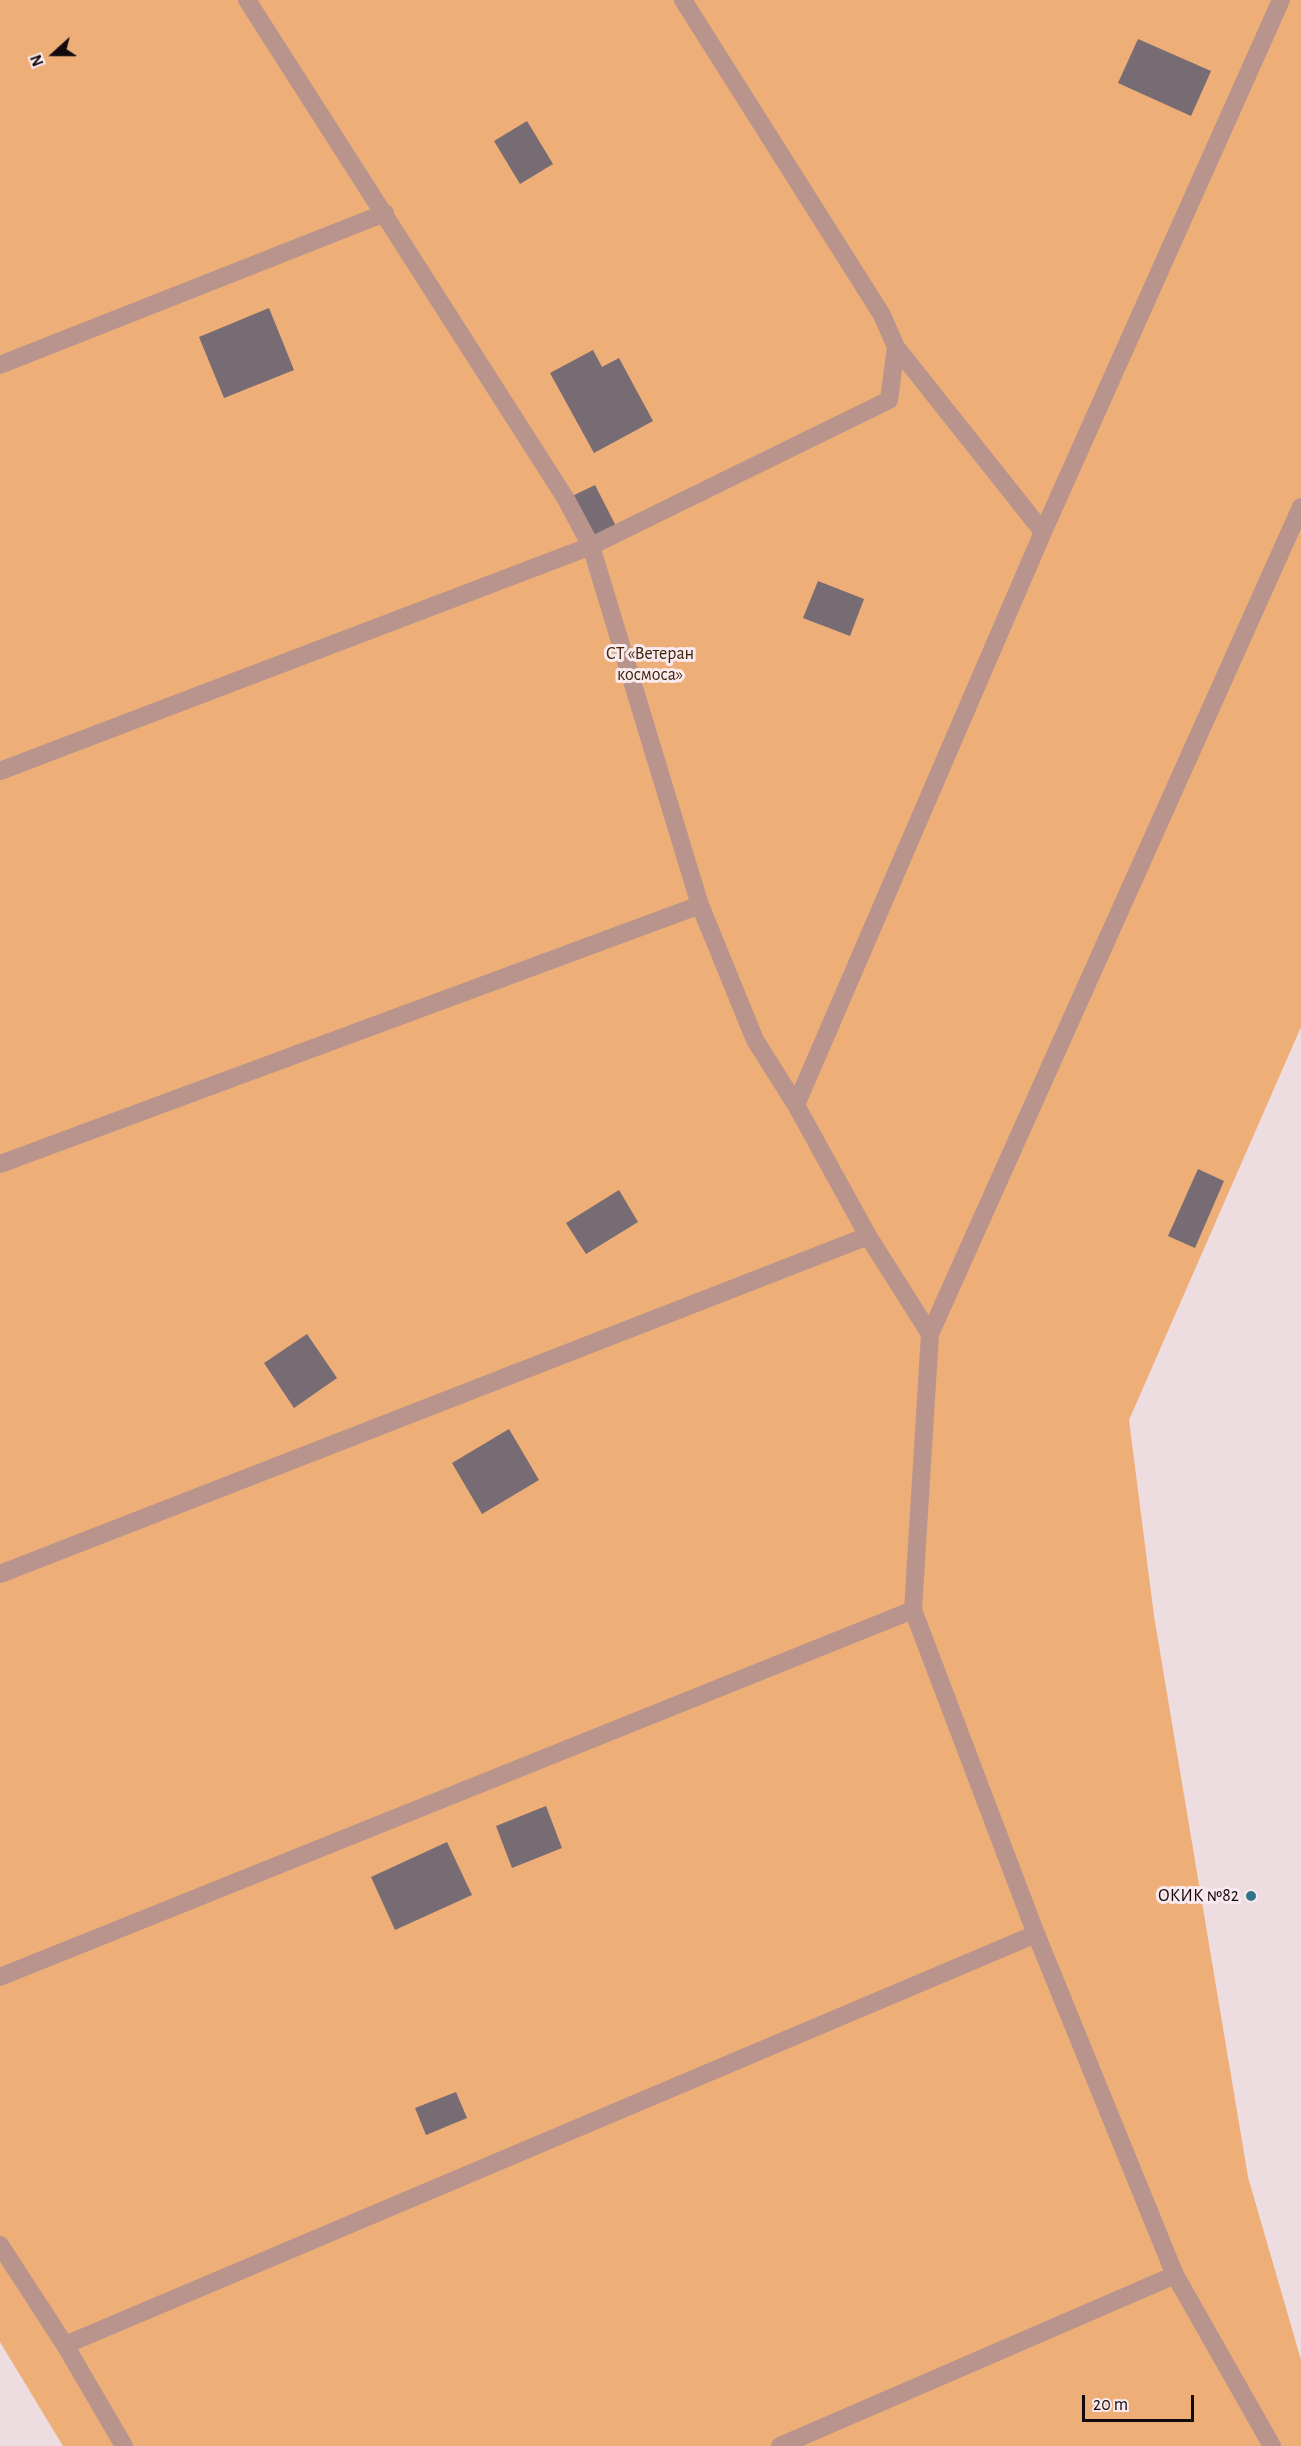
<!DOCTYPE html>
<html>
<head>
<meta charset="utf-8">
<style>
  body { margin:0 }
  #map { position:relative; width:1301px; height:2446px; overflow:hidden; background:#eddce0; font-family:"Alegreya Sans",sans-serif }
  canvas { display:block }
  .north { position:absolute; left:24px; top:24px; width:60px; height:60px; -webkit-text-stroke:4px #fae9ed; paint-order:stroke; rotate:249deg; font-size:16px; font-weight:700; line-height:24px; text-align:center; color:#110b0d }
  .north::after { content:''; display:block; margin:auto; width:21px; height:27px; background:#110b0d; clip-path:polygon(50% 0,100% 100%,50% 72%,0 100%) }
  .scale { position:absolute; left:1082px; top:2395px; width:112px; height:27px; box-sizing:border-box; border:3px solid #110b0d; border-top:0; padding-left:8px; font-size:18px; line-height:21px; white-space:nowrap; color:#110b0d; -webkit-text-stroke:4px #fae9ed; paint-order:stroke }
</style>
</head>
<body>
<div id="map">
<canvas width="1301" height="2446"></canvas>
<div class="north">N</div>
<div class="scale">20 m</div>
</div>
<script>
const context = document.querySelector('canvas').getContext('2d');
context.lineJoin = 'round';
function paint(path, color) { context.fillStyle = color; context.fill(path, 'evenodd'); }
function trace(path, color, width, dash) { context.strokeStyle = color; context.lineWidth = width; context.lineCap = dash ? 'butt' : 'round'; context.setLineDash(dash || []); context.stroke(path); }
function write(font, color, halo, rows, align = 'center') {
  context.font = font + ' "Alegreya Sans",sans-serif'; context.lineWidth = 6; context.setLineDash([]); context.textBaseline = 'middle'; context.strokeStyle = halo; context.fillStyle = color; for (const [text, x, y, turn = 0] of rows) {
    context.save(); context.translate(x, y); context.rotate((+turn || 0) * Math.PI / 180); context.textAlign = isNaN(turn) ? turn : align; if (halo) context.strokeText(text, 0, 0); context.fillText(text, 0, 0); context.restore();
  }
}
paint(new Path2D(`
  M0,0H1301V1027L1129,1420L1154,1616L1248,2177L1301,2360V2446H63L0,2342Z`), '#edae78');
paint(new Path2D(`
  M1138,39L1211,71L1191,116L1118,83Z
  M527,121L553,164L520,184L494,141Z
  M269,308L294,370L224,398L199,337Z
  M593,350L602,367L619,358L653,421L594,453L550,373Z
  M595,485L619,532L591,546L566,499Z
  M818,581L864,599L850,636L803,618Z
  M1198,1169L1224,1181L1195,1248L1168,1236Z
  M619,1190L638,1222L586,1254L566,1223Z
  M307,1334L337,1378L294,1408L264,1363Z
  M509,1429L539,1480L482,1514L452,1463Z
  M546,1806L562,1848L512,1868L496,1826Z
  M447,1842L472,1895L395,1930L371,1877Z
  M456,2092L467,2118L426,2135L415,2108Z`), '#776b74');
trace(new Path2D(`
  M247,0L566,499L591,546L700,905L755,1040L796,1105L868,1236
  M896,347L1043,532
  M0,365L385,213
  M0,771L591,546L889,400L896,347L882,315L683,0
  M796,1105L1043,532L1281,0
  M0,1164L700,905
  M0,1574L868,1236L930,1334
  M0,1977L913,1610
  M0,2245L65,2345L124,2446
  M65,2345L1036,1934
  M780,2446L1175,2275
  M1272,2446L1175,2275L1036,1934L913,1610L930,1334L1301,507`), '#b9948c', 18);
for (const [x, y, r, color] of [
  [1251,1896,6,"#347488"]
]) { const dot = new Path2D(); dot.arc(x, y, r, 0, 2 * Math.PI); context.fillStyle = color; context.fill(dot); trace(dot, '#fae9ed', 2); }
write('18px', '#3d230b', '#fae9ed', [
  ["СТ «Ветеран",650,654],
  ["космоса»",650,675]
]);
write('18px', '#110b0d', '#fae9ed', [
  ["ОКИК №82",1239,1896]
], 'right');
</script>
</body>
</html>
